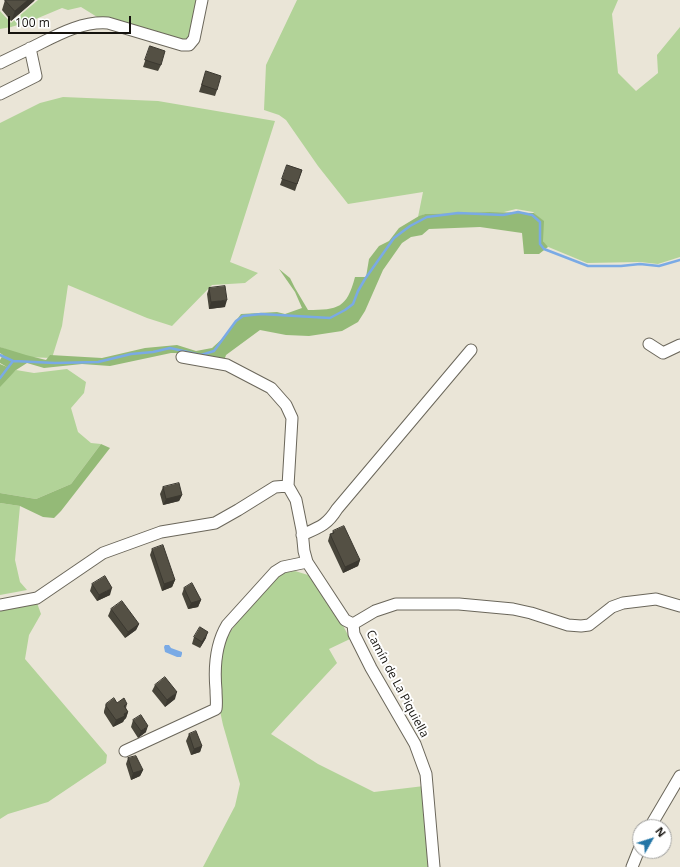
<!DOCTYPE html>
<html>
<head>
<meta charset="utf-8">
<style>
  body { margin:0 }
  #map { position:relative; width:680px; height:867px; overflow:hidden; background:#eae5d7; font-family:"Open Sans",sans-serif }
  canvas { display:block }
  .north { position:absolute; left:632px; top:819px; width:40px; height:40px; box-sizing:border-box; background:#fff; border:1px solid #a1a19f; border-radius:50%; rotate:51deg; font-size:11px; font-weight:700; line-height:16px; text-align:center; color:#15130e }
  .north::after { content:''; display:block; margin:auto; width:14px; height:18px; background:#2275a6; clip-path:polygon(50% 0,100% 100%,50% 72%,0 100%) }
  .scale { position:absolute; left:8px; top:16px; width:123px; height:18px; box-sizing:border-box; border:2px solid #15130e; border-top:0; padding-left:5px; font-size:12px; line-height:14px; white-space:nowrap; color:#15130e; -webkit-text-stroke:3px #fff; paint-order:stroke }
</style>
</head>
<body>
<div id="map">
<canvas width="680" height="867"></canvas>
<div class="north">N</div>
<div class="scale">100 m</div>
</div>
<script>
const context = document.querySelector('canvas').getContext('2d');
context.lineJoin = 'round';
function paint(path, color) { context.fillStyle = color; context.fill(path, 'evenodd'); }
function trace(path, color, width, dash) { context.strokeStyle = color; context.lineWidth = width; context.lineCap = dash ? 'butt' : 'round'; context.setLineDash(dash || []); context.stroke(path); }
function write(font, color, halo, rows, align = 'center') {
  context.font = font + ' "Open Sans",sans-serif'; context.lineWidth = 4; context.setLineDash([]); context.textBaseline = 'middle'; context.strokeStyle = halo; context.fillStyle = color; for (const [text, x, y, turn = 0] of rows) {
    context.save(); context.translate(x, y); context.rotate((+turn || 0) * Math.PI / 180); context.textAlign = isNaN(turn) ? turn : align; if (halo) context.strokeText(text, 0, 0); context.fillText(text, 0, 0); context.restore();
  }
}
paint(new Path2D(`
  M38,0H196L193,34L181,42L102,20L81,7L68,10L62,8L31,21L11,27L0,29V11L11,23Z
  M297,0H618L612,14L618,73L636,91L658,73L657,55L680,27V257L658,264L640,262L587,263L546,246L543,241V221L533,212L516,209L504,212L425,214L418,217L423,192L348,204L318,166L286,120L279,115L264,110L266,65Z
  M63,97L158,101L275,121L230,262L258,273L245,283L212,285L172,326L147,318L68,285L62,326L52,358L25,357L0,347V123L40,103Z
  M67,369L86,382L84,393L71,408L78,432L91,443L101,444L71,484L36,499L0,493V384L16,370L34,373Z
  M0,503L20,506L15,560L20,582L27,590L0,595Z
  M295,571L308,575L333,606L350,639L329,649L337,663L271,734L318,764L374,792L424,786L428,867H203L235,806L240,784L223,725L220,711V671L223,649L227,637L237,622L280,573Z
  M37,603L41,614L29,635L25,659L107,755L106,763L48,802L8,814L0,819V611Z`), '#b2d398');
paint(new Path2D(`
  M489,212L534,213L544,221L543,241L548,247L539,254H524L522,233L480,227L429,229L422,235L411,237L402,243L383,270L365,311L358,322L342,331L309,336L286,335L260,330L226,355L221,370L207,366L186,353H171L110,366L82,364L44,368L27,363L16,370L0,387V364L7,367L0,363V360L3,355L0,353V347L26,355L46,360L50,355L102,358L145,348L177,345L196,351L212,348L223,338L241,314L277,312L285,314L302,308L295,292L279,269L290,278L295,288L308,310C338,310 347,308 355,277H366L369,259L379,246L389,241L399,228L419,216L425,214Z
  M101,444L110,448L61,511L54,518L43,517L20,506L0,503V493L36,499L71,484Z`), '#94ba77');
paint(new Path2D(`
  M165,645H169L171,648L182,652V654L181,657H177L165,652L164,647Z`), '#7aaae5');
trace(new Path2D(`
  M0,355L13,361L55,363L98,362L131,354L153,352L170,348L201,355L214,351L236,321L243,316L261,314L330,318L345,310L353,304L358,291L365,279L394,238L410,226L427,217L458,213L503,215L518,212L532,215L540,222V244L544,249L588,266H621L640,264L659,266L680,260
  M0,378L13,361`), '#7aaae5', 2.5);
const minor = new Path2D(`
  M0,63C12,57 25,51 37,45C59,34 83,21 108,23L182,45H189L194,39L202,0
  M0,94L36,76L30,48
  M649,344L663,353L680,345
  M182,357L227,365L271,388L286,405L292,418L288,486L296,500L302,530L304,551L307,562L345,620L353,624L354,634L371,668L415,744L426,774L434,867
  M302,535C320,527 327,525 337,509L471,350
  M0,605L37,598L103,553L161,532L215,523L238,510L275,487L288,486
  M353,624L375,611L396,604H459L513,609L531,613L568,625L581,626L589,625L612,607L623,603L656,599L680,606
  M125,751L216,709C217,703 216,697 216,690C214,668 215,645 227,625L275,572L283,567L307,562
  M650,827L680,776
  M632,867L640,847`);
trace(minor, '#6b675b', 13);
trace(minor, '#fff', 11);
paint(new Path2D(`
  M5,0L34,1L11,21L2,10Z
  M150,46L161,65L158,71L143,67Z
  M206,71L217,90L215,96L199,92Z
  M287,165L302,170L295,191L280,185Z
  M209,288L225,307L209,309L207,294Z
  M163,487L182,495L179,501L163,505L160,494Z
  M333,531L360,560L358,566L343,573L328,541L330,534H332Z
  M152,549L175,580L172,587L162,591L150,555Z
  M92,584L110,595L97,601L90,591Z
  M184,588L201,600L198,607L188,609L182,594Z
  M111,609L139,624L136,630L125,638L108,616Z
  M194,637L206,638L200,648L192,644Z
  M155,685L175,699L165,707L152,691Z
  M117,703L127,704L126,708L128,712L126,718L124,720L123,722L113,727L104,713V711L106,704Z
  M133,720L146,732L138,738L131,727Z
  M189,734L202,746L200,752L191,755L186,741Z
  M128,758L143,770L140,776L131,780L126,764Z`), '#48453a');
paint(new Path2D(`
  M28,0H35L11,21L15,11Z
  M227,300L225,307L209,309L211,302Z
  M182,495L179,501L163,505L166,499Z
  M360,560L358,566L343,573L345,567Z
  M175,580L172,587L162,591L164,584Z
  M112,588L110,595L97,601L99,595Z
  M201,600L198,607L188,609L191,603Z
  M139,624L136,630L125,638L128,632Z
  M208,632L206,638L200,648L202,642Z
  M177,692L175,699L165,707L167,700Z
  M128,712L126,718L124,720L123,722L113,727L116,720Z
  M148,726L146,732L138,738L141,731Z
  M202,746L200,752L191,755L194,749Z
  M143,770L140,776L131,780L133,773Z`), '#3b3830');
const building = new Path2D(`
  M5,0H28L15,11Z
  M150,46L165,51L161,65L145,60Z
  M206,71L221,76L217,90L202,85Z
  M287,165L302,170L297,184L282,179Z
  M225,286L227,300L211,302L209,288Z
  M179,483L182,495L166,499L163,487Z
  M344,526L360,560L345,567L330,534L334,533L333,531Z
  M163,545L175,580L164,584L152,549Z
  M105,576L112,588L99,595L92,584Z
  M192,583L201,600L191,603L184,588Z
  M122,601L139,624L128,632L111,609Z
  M200,627L208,632L202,642L194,637Z
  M165,677L177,692L167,700L155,685Z
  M114,698L117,703L124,698L127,704L124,706L128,712L124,714L125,716L116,720L106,706V704Z
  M141,715L148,726L141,731L133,720Z
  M196,731L202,746L194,749L189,734Z
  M136,756L143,770L133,773L128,758Z`);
paint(building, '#545044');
trace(building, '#3b3830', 1);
write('12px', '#15130e', '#fff', [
  ["Camín de La Piquiella",397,684,62]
]);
</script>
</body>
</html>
